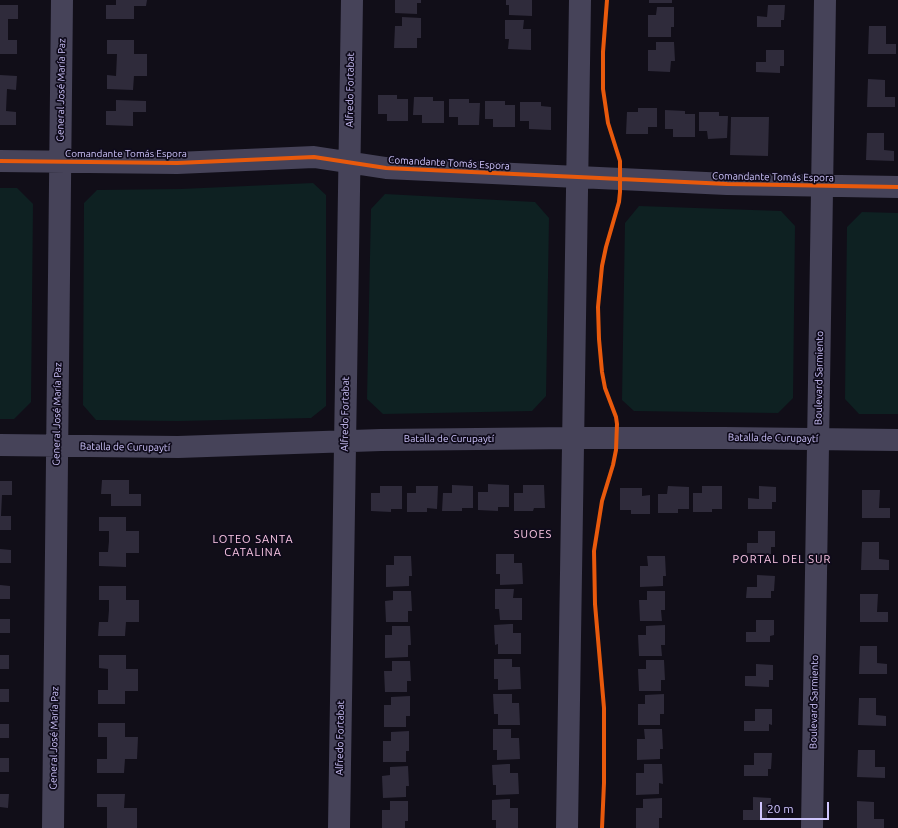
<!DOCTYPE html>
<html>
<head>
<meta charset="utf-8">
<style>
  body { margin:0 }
  #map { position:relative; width:898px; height:828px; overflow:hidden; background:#110e18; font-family:Ubuntu,sans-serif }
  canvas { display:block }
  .scale { position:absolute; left:760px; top:802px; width:69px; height:18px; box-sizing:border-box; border:2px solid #d0c6fe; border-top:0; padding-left:5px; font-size:12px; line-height:14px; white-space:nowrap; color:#d0c6fe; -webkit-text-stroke:3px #0f0b1b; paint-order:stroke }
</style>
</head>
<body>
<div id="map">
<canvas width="898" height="828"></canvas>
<div class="scale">20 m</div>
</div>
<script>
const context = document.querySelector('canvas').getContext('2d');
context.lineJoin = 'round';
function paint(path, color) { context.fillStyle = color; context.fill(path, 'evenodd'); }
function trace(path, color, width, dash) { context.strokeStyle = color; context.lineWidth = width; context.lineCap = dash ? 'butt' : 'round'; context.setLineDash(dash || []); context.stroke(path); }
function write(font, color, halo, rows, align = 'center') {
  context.font = font + ' Ubuntu,sans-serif'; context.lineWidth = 3.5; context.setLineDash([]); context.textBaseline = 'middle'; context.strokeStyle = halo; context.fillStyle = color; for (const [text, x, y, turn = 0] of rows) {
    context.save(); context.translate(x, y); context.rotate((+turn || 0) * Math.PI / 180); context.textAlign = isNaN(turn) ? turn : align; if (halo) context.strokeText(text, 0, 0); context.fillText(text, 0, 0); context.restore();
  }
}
paint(new Path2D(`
  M313,183L326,195V406L311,418L178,421L96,420L83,405L84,203L97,190L181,189Z
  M0,188H17L33,204L31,402L14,419H0Z
  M385,194L535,202L549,218L546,396L532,411L383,414L367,399L371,209Z
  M639,206L781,211L795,226L793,398L778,413L634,411L622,400L625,223Z
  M862,212L898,213V414H859L845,399L847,227Z`), '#0e2122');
paint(new Path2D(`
  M116,0H147L146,6H134V19H106V5H116Z
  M395,0H421V3H417V14L395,13Z
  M506,0H532V16L509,15V5H506Z
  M649,0H672V3H649Z
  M0,5H18V19H8V40H17V54H0Z
  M768,5H785L784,20H781V27H757V16L767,17Z
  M657,7H674V27H671V37H648V15H656Z
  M402,17L421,18V38H417V48H394L395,26H402Z
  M505,20H524L523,29H531V50L508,49L509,39H505Z
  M869,26H886V44H896V54H868Z
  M107,40H134V54H147V76H134L133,90L107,89V75L116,76L117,54H107Z
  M656,42H674L675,61H671L670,72L648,71V50H656Z
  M766,50H784V66H780V73L756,72V62H766Z
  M0,75L17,76L16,90L7,89L6,111L16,112V125H0Z
  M868,79L885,80V97H895V107H867Z
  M378,95H397V99H408V121H387V114H378Z
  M414,97H433V101H444V123H422V115H413Z
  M449,99H469V103H480L479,125H458V117H449Z
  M116,100L146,101V112H133V126L106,125V111H116Z
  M485,101H505V105H515V127H493V119H485Z
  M520,102H541V106L551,107V130L529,129V121H520Z
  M638,108H657V127H648V134H626L627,112H638Z
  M665,110L685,111V114H695V137H673V129H665Z
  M699,112H719V116H728L727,138L708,139L707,131H699Z
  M731,117H769L768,156L730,155Z
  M867,133H884V150L894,151V161L866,160Z
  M102,480H129V494H141V506H111V494H101Z
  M0,481H12V495H2L1,516H11V530H0Z
  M488,484L509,485V507H498V511L478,510V492H488Z
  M452,485L473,486V508H462V511H442L443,493H452Z
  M523,485H544L545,508H534L533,511H514V493H523Z
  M380,486H402V509H391V512L371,511V493H380Z
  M416,486H438L437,509L427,508V512H407V493H416Z
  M668,486L689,487V509H678V513H658V494H667Z
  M702,486H722V509H712V512H693V493H702Z
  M759,486L776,487V502H772V509H748V498L759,499Z
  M620,488H642V496L650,495V514H631V510H620Z
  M862,490H880L879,508H890V518H862Z
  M99,517H126V531H139V553H126V567L99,566V552H108L109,541V531H99Z
  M758,531H775V547H771V554L747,553V543H758Z
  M862,542H879V559L889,560V570H861Z
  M0,549L11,550V563H0Z
  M496,554H514V563H522L523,584L500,585V574H496Z
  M394,556H411L412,576H409V586L386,587V565H394Z
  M647,556H665L666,576H663V586L640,587V566H648Z
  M757,575L775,576L774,591H771V598H746L747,587H757Z
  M0,585L10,586V599H0Z
  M99,586H126V600H139V622H126L125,636H98L99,622H108L109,610V600H99Z
  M495,589H514L513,598H522V620H500L499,609H495Z
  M393,591H411L412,611H408V622H386L385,601L393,600Z
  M647,591H665V610H661L662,621H640L639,600H647Z
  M860,594H878L877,612H888V622H860Z
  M0,619H10V633H0Z
  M756,620H774V635L770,636V642H746V632H756Z
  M510,624H513V633H521V654H498V644L495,645L494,625Z
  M665,625V645H661L662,656H639L638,635H646V626Z
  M392,626H410L411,645H408V657L385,658V635H392Z
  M860,646H877V663L887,664V674H859Z
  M0,655H9V669H0Z
  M99,655H126V669H138V691H125V704H98V690H108V669L99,668Z
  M494,659H512V667H520L521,689L498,690V679H494Z
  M646,660H664L665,680H661V691H639L638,669H646Z
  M392,661H410L411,681H407V692H385L384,671H392Z
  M756,664L773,665V680H769V687L745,686V676H756Z
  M0,689H9V702H0Z
  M493,694H512V703H519L520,725H498V714H494Z
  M664,694V714H660V725H638V704H645V695Z
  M410,696V716H406V727H384V705H391V697Z
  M859,698H876V715L886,716V726L858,725Z
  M755,709H772V725L769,724V731H744V721H755Z
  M98,723H125V737H138L137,759H125L124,773H97V759H107V737H98Z
  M0,724H9V738H0Z
  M493,729H511V738H519L520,759L497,760V750H493Z
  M644,729H662L663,749H660V759L637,760V739H645Z
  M409,731V751H406V762H383V741H391V732Z
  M858,750H875V767H885V778L857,777Z
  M754,753H772L771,769H768V776H744V765H754Z
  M0,758H9V772H0Z
  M507,764H510V773H518L519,794L496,795V785H493L492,765Z
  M644,764H662L663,784L659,783V794L636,795V773H644Z
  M408,766L409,786H406V797L383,798L382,776L390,775V767Z
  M0,794H9L8,808L0,807Z
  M97,794H125L124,808H137V828H107V807H97Z
  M753,797L771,798L770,814L767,813V820H743V810H753Z
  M662,798V818H659V828H636V808H643V799Z
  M507,799H510V808H518V828H496V820H492V800Z
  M390,801H408V821H405V828H382V810H390Z
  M857,801L874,802V819H884V828H857Z`), '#2f2b3b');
trace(new Path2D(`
  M0,161L177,163L314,157L386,168L727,184L898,187
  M0,445L178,447L381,440L573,438H724L898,440
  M53,828L62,0
  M339,828L352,0
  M567,828L580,0
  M812,828L825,0`), '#464359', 22);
trace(new Path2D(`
  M0,161L177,163L314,157L386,168L727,184L898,187
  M602,828L604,783V708L595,604L594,551L602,501L613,465L616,450L617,424L616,417L605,388L602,372L599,339L598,307L602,266L606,247L619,202L620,192V161L608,123L603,89V52L607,0`), '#e8590c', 4);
write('10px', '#d0c6fe', '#0f0b1b', [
  ["General José María Paz",61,90,-89],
  ["Alfredo Fortabat",350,90,-89],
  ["Comandante Tomás Espora",126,154],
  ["Comandante Tomás Espora",449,163,3],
  ["Comandante Tomás Espora",773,177,1],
  ["Boulevard Sarmiento",819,378,-89],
  ["General José María Paz",57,414,-89],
  ["Alfredo Fortabat",345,414,-89],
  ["Batalla de Curupaytí",773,438,1],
  ["Batalla de Curupaytí",449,439],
  ["Batalla de Curupaytí",125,447,1],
  ["Boulevard Sarmiento",814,702,-89],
  ["General José María Paz",54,738,-89],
  ["Alfredo Fortabat",340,738,-89]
]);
context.letterSpacing = '1px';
write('11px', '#fec8e7', '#0f0b1b', [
  ["SUOES",533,534],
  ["LOTEO SANTA",253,539],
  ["CATALINA",253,552],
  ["PORTAL DEL SUR",782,559]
]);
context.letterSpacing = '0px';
</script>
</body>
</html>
